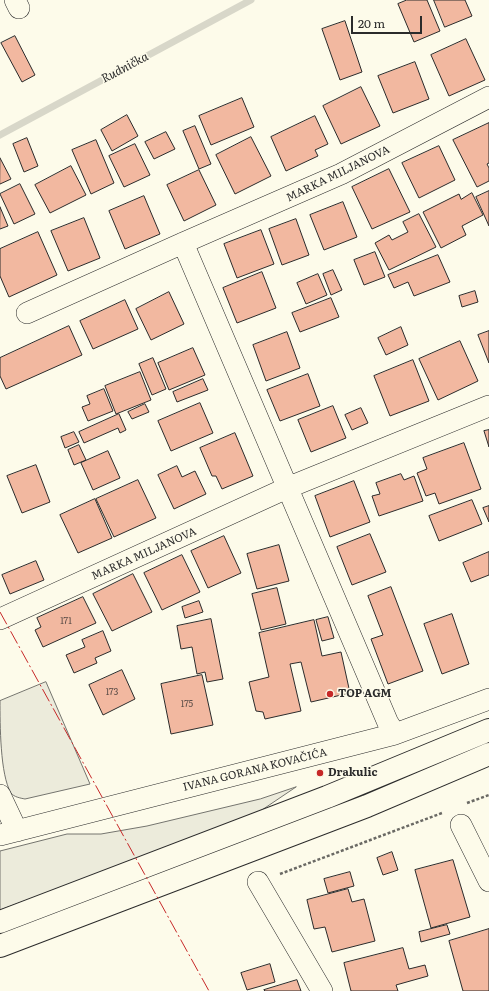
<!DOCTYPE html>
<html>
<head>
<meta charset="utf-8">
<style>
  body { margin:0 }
  #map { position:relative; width:489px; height:991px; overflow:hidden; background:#fdfbea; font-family:Literata,serif }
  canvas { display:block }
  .scale { position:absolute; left:351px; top:16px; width:71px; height:18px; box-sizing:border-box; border:2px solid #2b2b2b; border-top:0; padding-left:5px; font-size:12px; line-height:14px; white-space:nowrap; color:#2b2b2b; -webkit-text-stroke:3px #fdfbea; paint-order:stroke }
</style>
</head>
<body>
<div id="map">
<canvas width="489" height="991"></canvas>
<div class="scale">20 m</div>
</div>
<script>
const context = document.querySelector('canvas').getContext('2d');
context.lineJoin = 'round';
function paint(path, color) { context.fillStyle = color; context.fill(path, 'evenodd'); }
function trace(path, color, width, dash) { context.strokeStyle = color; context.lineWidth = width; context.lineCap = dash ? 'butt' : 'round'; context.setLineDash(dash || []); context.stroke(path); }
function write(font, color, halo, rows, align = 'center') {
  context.font = font + ' Literata,serif'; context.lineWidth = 3; context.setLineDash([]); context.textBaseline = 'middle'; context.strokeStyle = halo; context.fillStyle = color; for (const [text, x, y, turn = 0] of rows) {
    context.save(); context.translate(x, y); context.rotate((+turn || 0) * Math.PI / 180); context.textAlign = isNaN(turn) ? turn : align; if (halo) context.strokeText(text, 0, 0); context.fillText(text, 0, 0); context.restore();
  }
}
const green = new Path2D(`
  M46,682L90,784L25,799C20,798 14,797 11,793C0,775 0,724 0,701Z
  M296,787L250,818L0,910V851L67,834H101L147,826L260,799Z`);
paint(green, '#ecebdb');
trace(green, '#74746e', 1);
trace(new Path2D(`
  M0,135L251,0`), '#d8d7c9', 7);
const building = new Path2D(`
  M407,0H427L440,31L414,42L398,4Z
  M434,0H465L472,16L445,27Z
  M345,21L362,72L340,80L322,29Z
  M15,36L35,75L22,82L1,43Z
  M466,39L485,80L449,96L431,55Z
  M415,62L429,99L393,113L378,76Z
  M361,87L380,126L341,144L323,106Z
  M242,98L254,127L211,145L199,116Z
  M127,115L138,136L112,151L101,130Z
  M315,116L328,144L315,150L318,156L286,171L271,137Z
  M489,123V163L487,164L489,168V181L477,187L453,140Z
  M195,126L211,164L199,169L183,131Z
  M166,132L175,149L154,159L145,142Z
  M251,137L271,176L235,194L216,155Z
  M27,138L38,166L24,172L13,144Z
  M96,140L114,183L91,194L72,150Z
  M135,144L150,175L124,187L109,156Z
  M439,146L455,180L419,198L402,163Z
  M0,158L11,179L0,184Z
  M71,166L86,195L50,213L35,185Z
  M389,169L410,212L372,229L352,187Z
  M199,170L216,205L184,221L167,185Z
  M20,184L35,214L14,224L0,194Z
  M489,191V226L476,197Z
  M472,193L483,215L462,226L466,235L441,248L423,212L459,194L461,199Z
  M144,196L160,234L125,249L109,211Z
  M343,202L357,237L324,250L310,215Z
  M0,207L8,226L0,229Z
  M419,214L436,247L389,270L375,243L389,235L392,240L408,232L403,222Z
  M84,218L100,258L68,271L51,231Z
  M296,219L309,255L282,265L269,229Z
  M261,230L274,264L237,278L224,244Z
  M38,232L57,275L9,297L0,276V249Z
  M375,252L385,277L364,285L354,260Z
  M438,255L450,282L414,296L408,282L394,288L388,275Z
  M333,270L342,290L331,295L323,274Z
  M262,272L276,308L237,323L223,288Z
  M318,274L327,295L306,304L297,283Z
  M475,291L478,302L462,307L459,296Z
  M169,292L184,324L151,340L136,309Z
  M331,298L339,317L300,332L292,313Z
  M125,300L138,329L93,349L80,321Z
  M69,326L82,355L6,389L0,376V358Z
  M401,327L408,345L386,355L378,338Z
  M489,331V363L478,335Z
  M287,332L300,368L266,381L253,345Z
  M460,341L478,381L438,400L419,359Z
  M193,348L205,375L169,390L158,363Z
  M153,358L166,389L152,395L139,364Z
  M413,360L429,401L390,416L374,376Z
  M140,372L151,400L116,414L105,386Z
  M308,374L320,406L280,421L267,390Z
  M203,379L208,390L177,402L173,392Z
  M104,389L113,411L88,421L82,407L90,404L87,396Z
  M200,403L213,433L171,451L158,421Z
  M145,404L149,412L132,419L128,412Z
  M333,406L346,438L311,452L298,420Z
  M361,408L368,423L352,430L345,415Z
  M119,414L126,430L120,433L118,428L84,443L79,432Z
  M489,430V447L484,431Z
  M74,432L79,442L65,448L61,437Z
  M235,433L253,476L222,489L216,476H212L200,448Z
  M464,443L481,489L439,504L435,493L426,496L417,473L427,469L423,458Z
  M79,445L86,460L74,465L68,450Z
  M108,451L120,478L93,490L81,463Z
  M36,465L50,502L22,513L7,476Z
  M177,466L182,477L195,471L206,494L174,509L158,475Z
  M401,474L404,480L414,476L423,501L379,516L372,496L380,494L376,483Z
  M138,480L156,518L114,537L96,499Z
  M354,481L370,522L330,537L315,496Z
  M95,499L112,538L78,553L60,515Z
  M472,500L482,524L439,541L429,516Z
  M489,506V522L483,508Z
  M370,534L386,572L352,585L337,547Z
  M224,536L241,573L208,588L191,551Z
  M279,545L289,581L257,589L247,554Z
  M489,552V575L471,582L463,563Z
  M182,555L200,592L162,610L144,573Z
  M36,561L44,580L10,594L2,575Z
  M133,574L152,612L112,631L93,594Z
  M391,587L423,671L388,684L371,639L383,635L368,596Z
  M277,588L286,624L261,630L252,594Z
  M83,597L96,623L43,647L35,630L41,627L37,618Z
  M199,601L203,612L185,618L182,607Z
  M452,614L469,664L442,674L424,624Z
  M328,617L334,638L322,641L316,620Z
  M211,619L223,679L207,682L205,672L197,674L192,647L181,649L177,626Z
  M314,620L322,656L341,652L350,693L311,702L301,662L290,664L301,711L265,719L263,712L256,711L249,682L269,677L259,633Z
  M103,631L111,651L95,658L97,663L74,673L66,655L85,647L82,640Z
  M122,670L135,699L103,715L89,685Z
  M202,675L213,725L171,734L161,684Z
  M392,852L398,870L383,875L377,858Z
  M453,860L470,917L431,928L415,870Z
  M350,872L354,886L328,893L324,879Z
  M348,889L352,902L364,899L375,941L332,952L325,927L314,929L307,900Z
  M447,925L450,934L421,942L419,932Z
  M489,929V991H463L449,941Z
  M403,948L409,969L425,965L428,976L396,985L398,991H351L344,963Z
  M270,964L275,982L247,990L241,973Z
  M297,980L301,991H265L264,990Z`);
paint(building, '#f2b8a0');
trace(building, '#2b2b2b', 1);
const minor = new Path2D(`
  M15,0L19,8
  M183,243L388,723L395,734
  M27,313L183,243L341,174L489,97
  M0,619L287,488L489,406
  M0,795L17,831
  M461,825L489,881
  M0,835L395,734L489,699
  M258,882L322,991`);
const primary = new Path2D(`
  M0,922L327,797L489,730
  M0,946L367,806L489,754`);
trace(minor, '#2b2b2b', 22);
trace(primary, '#2b2b2b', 24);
trace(new Path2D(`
  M467,803L489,795
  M280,874L442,813`), '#6a6964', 2.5, [3, 2]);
trace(minor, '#fdfbea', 21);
trace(primary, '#fdfbea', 22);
trace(new Path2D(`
  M0,612L209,991`), '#c62828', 1, [14, 3, 2, 3]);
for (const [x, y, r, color] of [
  [330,694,4,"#c62828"],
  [320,773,4,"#c62828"]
]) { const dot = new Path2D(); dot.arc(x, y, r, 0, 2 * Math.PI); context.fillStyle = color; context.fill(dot); trace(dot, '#fdfbea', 1.5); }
write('9px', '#5d4e48', null, [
  ["171",66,621],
  ["173",112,692],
  ["175",187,704]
]);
write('11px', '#2b2b2b', '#fdfbea', [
  ["MARKA MILJANOVA",338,174,-26],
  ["MARKA MILJANOVA",144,554,-24],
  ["IVANA GORANA KOVAČIĆA",255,770,-14]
]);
write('bold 11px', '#2b2b2b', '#fdfbea', [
  ["TOP AGM",338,694],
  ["Drakulic",328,773]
], 'left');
write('italic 12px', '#2b2b2b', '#fdfbea', [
  ["Rudnička",125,68,-28]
]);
</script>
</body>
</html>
